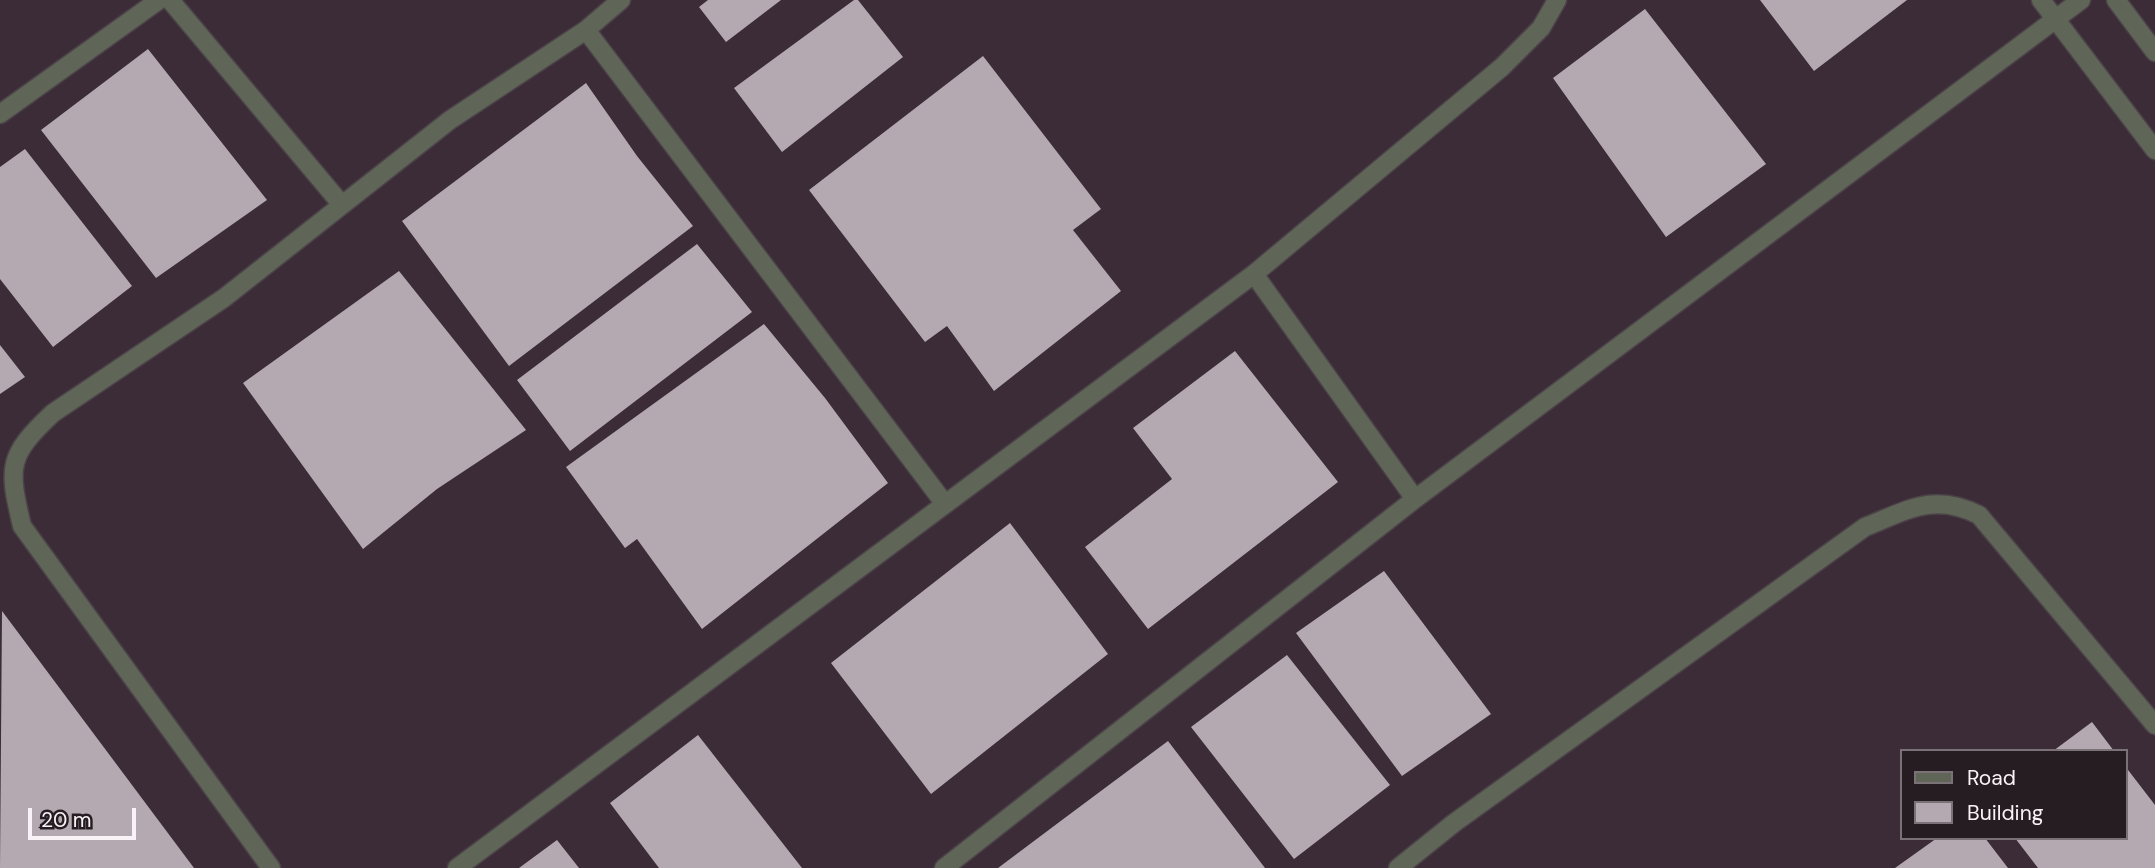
<!DOCTYPE html>
<html>
<head>
<meta charset="utf-8">
<style>
  body { margin:0 }
  #map { position:relative; width:2155px; height:868px; overflow:hidden; background:#30272d; font-family:"DM Sans",sans-serif }
  canvas { display:block }
  .legend { position:absolute; left:1900px; top:749px; width:228px; height:91px; box-sizing:border-box; background:#261d23; border:2px solid #7a7277; margin:0; padding:9px 12px; list-style:none; font-size:21px; color:#f9f2f6 }
  .legend li { display:flex; align-items:center; gap:14px; height:35px }
  .legend b { width:35px; border:2px solid #7a7277 }
  .scale { position:absolute; left:28px; top:808px; width:108px; height:32px; box-sizing:border-box; border:4px solid #f9f2f6; border-top:0; padding-left:9px; font-size:21px; line-height:24px; white-space:nowrap; color:#f9f2f6; -webkit-text-stroke:5px #261d23; paint-order:stroke }
</style>
</head>
<body>
<div id="map">
<canvas width="2155" height="868"></canvas>
<ul class="legend">
<li><b style="height:9px;background:#5f6657"></b>Road</li>
<li><b style="height:19px;background:#b5a9b1"></b>Building</li>
</ul>
<div class="scale">20 m</div>
</div>
<script>
const context = document.querySelector('canvas').getContext('2d');
context.lineJoin = 'round';
function paint(path, color) { context.fillStyle = color; context.fill(path, 'evenodd'); }
function trace(path, color, width, dash) { context.strokeStyle = color; context.lineWidth = width; context.lineCap = dash ? 'butt' : 'round'; context.setLineDash(dash || []); context.stroke(path); }
paint(new Path2D(`
  M0,0H2155V868H0ZM1901,751H2125V838H1901Z`), '#3b2c37');
paint(new Path2D(`
  M708,0H781L726,42L699,7Z
  M854,0H858L903,57L782,152L734,88Z
  M1760,0H1907L1814,71Z
  M1645,9L1766,164L1666,237L1553,78Z
  M148,49L267,200L156,278L41,130Z
  M983,56L1101,209L1073,230L1121,291L994,391L947,326L925,342L809,190Z
  M586,83L637,156L693,226L509,366L402,221Z
  M25,149L132,286L53,347L0,279V167Z
  M697,244L752,312L570,451L517,380Z
  M399,271L526,430L437,489L363,549L243,383Z
  M764,324L825,398L888,483L702,629L637,539L625,548L566,467Z
  M0,345L25,377L0,394Z
  M1235,351L1338,482L1148,629L1085,547L1172,479L1133,428Z
  M1010,523L1108,654L931,794L831,663Z
  M1384,571L1491,714L1402,776L1296,633Z
  M2,611L194,868H0Z
  M1287,655L1390,785L1294,859L1191,727Z
  M2092,722L2114,751H2053Z
  M698,735L802,868H659L610,803Z
  M1168,741L1265,868H998L1062,820Z
  M2125,766L2155,805V868H2038L2015,838H2125Z
  M1937,838H1985L2008,868H1895Z
  M557,840L579,868H519Z`), '#b5a9b1');
const minor = new Path2D(`
  M170,0L342,205
  M2041,0L2155,150
  M2116,0L2155,52
  M586,30L945,504
  M0,114L159,0
  M1254,274L1415,499
  M271,868L22,526C8,467 7,456 53,413L224,298L450,120L586,30L621,0
  M457,868L1254,274L1502,67L1541,28L1557,0
  M944,868L1415,499L2081,0
  M1398,868L1454,823L1865,527C1908,510 1934,492 1979,515L2155,725`);
trace(minor, '#4c4349', 21);
trace(minor, '#5f6657', 18);
</script>
</body>
</html>
